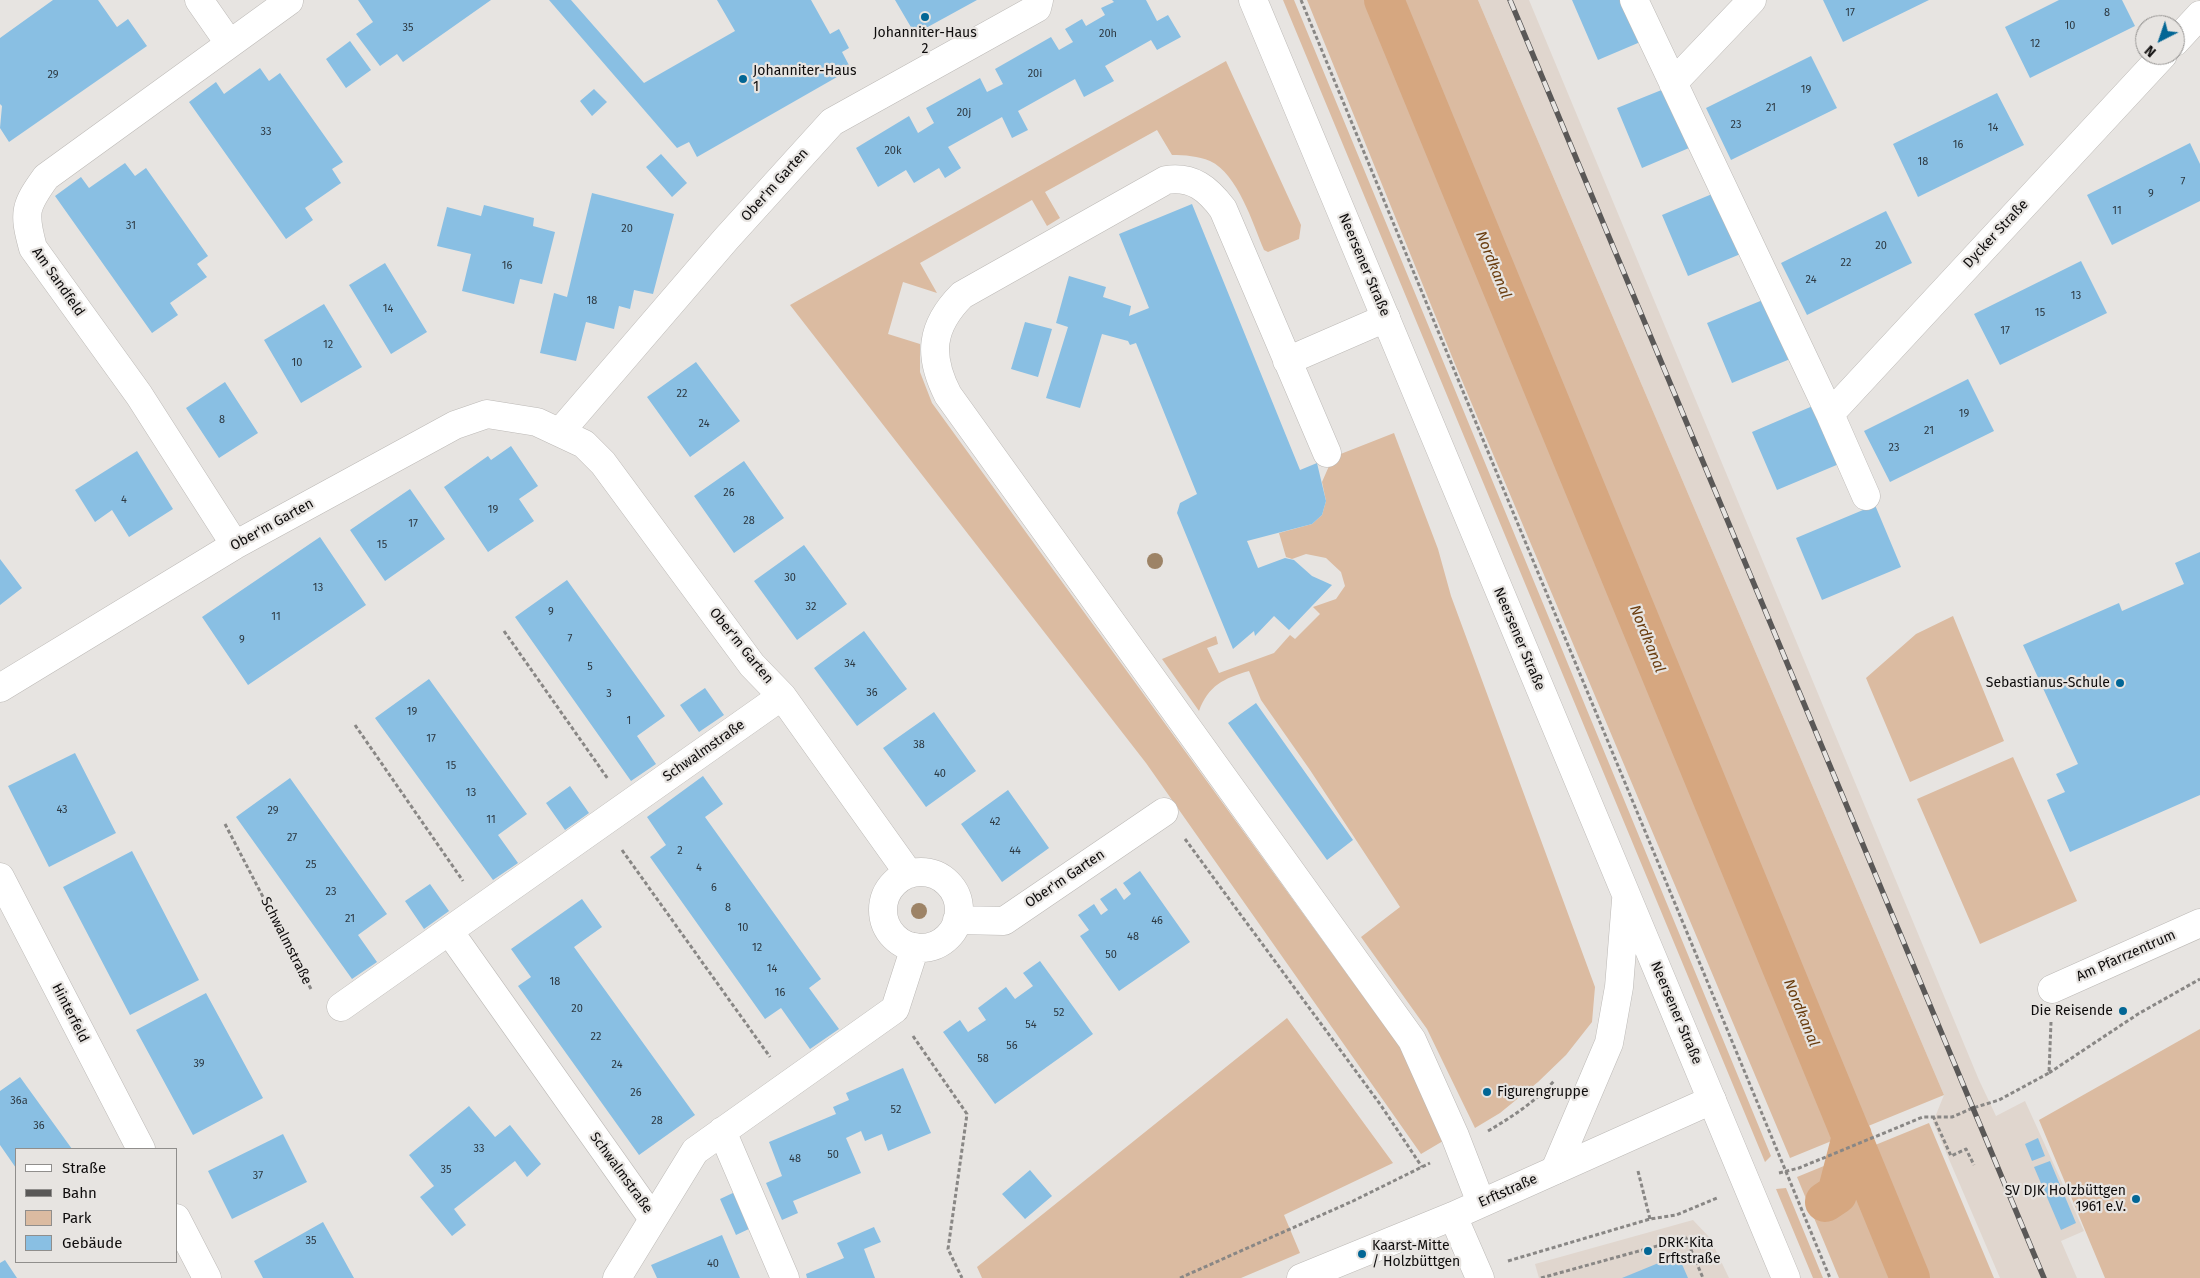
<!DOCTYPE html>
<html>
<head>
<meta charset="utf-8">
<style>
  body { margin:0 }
  #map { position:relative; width:2200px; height:1278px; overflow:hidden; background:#e7e4e1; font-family:"Fira Sans",sans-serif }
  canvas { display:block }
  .legend { position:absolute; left:15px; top:1148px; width:162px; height:115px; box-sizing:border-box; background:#e7e4e1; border:1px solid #908e8c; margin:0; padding:6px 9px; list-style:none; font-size:15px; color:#0e0c0c }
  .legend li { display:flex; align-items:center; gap:10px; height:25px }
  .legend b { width:25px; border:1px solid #908e8c }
  .north { position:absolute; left:2135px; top:15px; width:50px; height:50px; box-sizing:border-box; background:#e7e4e1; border:1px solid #908e8c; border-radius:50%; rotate:221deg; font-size:14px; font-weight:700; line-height:20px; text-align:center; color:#0e0c0c }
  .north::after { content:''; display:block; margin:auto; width:18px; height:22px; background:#026695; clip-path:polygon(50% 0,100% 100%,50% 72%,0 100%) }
</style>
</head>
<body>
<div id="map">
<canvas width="2200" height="1278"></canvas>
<ul class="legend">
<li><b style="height:6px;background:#fff"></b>Straße</li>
<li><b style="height:6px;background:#5a5857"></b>Bahn</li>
<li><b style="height:14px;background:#dbbba1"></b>Park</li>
<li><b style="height:14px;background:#89bfe3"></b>Gebäude</li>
</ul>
<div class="north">N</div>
</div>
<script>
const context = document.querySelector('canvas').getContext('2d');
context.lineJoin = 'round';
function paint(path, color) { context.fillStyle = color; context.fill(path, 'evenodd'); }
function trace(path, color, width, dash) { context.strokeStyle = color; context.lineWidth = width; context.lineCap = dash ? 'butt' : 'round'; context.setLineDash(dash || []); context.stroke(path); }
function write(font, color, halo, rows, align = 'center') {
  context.font = font + ' "Fira Sans",sans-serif'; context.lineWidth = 4.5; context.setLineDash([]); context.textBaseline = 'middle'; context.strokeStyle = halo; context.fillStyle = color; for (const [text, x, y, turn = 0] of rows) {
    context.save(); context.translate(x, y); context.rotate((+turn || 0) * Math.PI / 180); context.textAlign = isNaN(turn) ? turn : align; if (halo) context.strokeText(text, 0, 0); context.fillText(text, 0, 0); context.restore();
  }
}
paint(new Path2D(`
  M1478,0H1529L1979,1080L1996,1116L2025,1101L2084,1231L2061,1241L2077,1278H2000L1933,1122L1944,1095Z
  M1693,1220L1710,1238L1729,1278H1539L1535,1264Z`), '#e0d6ce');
paint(new Path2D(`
  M1283,0H1294L1771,1156L1765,1162Z
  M1307,0H1478L1944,1095L1790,1158L1455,364Z
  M1226,61L1301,225L1299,239L1268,252L1264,250C1253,224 1238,174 1210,161C1198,156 1185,155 1172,155L1157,130L1045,192L1060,218L1047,226L1032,200L920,263L937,293L903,282L888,334L920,344V372L932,403L1400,1047L1443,1141L1421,1154L1146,763L790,305Z
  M1394,433L1438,549L1451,596L1595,987L1592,1022L1566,1055L1538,1082L1500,1113L1475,1128L1427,1029L1361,937L1400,907L1310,770L1261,700L1249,671C1224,678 1208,686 1199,711L1162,659L1216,636L1218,644L1207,648L1219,673L1274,653L1290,635L1295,639L1320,614L1313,607L1336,599L1345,586L1341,572L1326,558L1306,554L1292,559L1286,557L1279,533L1312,524L1322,515L1326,501L1322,482L1333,457Z
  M1953,616L2004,741L1910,782L1866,678L1916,634Z
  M2013,757L2077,901L1980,944L1917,799Z
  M1287,1018L1393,1163L1284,1215L1300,1253L1241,1278H982L977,1267Z
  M2200,1029V1278H2105L2039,1120Z
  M1929,1123L1994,1278H1839L1797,1177Z
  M1786,1188L1823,1278H1813L1776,1189Z`), '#dbbba1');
trace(new Path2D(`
  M1384,0L1910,1278
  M1825,1202L1837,1194L1852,1136`), '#d6a780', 40);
paint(new Path2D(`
  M53,0H98L117,27L128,19L147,46L9,142L0,128L2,106L0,104V38Z
  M358,0H491L403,62L397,54L380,66L356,34L373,22Z
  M549,0H571L644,83L735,31L717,0H811L830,34L839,29L849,48L842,52L851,69L697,157L689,142L677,148Z
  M895,0H977L915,34Z
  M1112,0H1146L1157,21L1168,15L1181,37L1157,50L1151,40L1105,66L1114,81L1084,97L1075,79L1018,111L1028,130L1012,138L1002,117L948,147L961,168L945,178L939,168L914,183L906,170L878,187L856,148L909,116L918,133L934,123L926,108L980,78L987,92L1003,84L995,69L1051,37L1059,50L1073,42L1065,29L1082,19L1086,26L1105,15L1101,8L1114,2Z
  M1572,0H1628L1645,40L1598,60Z
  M1823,0H1929L1843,42Z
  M2059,0H2122L2135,26L2030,78L2005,27Z
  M350,41L371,70L346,88L326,59Z
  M1811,56L1837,108L1731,160L1706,108Z
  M260,68L269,81L280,73L343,162L332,169L341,183L305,208L313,220L286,239L189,102L216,82L224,94Z
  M594,89L607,102L592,116L580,101Z
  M1664,89L1689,148L1642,168L1617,108Z
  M1997,93L2024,145L1918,197L1893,144Z
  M2190,143L2200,164V201L2112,245L2087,195Z
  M661,154L687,183L672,197L646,167Z
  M125,163L135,176L146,168L208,256L197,264L207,277L170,303L178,315L152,333L55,196L81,177L89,188Z
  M1724,189L1750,250L1688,276L1662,215Z
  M592,193L674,214L653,294L634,290L630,309L619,306L614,329L586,322L576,361L540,353L554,293L567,297Z
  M1192,204L1300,470L1317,463L1326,501L1322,515L1312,524L1247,541L1258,568L1285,558L1294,560L1312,576L1332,585L1289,630L1274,616L1255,636L1254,631L1233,649L1177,513L1180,503L1197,494L1136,343L1130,345L1128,341L1102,334L1080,408L1046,398L1068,327L1056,323L1069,276L1106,287L1103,297L1131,306L1129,316L1149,308L1119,234Z
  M484,205L534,218L533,226L555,232L542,284L520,279L514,304L462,291L471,254L437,246L447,207L481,216Z
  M1886,211L1912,263L1807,315L1781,263Z
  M2081,261L2107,313L2000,365L1974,314Z
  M385,263L427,332L391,354L349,285Z
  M1770,297L1795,357L1732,383L1707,323Z
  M324,304L362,367L301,403L264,340Z
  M1025,322L1052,329L1038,377L1011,369Z
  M696,362L740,421L690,457L647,397Z
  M1968,379L1994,431L1890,482L1864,431Z
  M225,382L258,433L219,458L186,408Z
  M1815,405L1839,464L1777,490L1752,432Z
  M511,446L538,486L519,499L534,521L488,552L444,487L488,456L491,460Z
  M137,451L173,509L129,537L112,510L95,522L75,490Z
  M744,461L784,518L734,553L694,496Z
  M410,489L445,539L385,581L350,530Z
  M1875,505L1901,567L1822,600L1796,538Z
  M320,537L366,605L248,685L202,617Z
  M804,545L847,604L797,640L754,581Z
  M2200,552V795L2070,852L2047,800L2065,792L2056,774L2078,764L2023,645L2119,603L2122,611L2184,584L2175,563Z
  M0,559L22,588L0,605Z
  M567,580L665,716L637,736L656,764L631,781L515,617Z
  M864,631L907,689L857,726L814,668Z
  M429,679L527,814L498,835L518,863L493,880L375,718Z
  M705,688L724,715L699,732L680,705Z
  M1256,703L1353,840L1327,860L1228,723Z
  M934,712L976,771L926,807L883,748Z
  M75,753L116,833L49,867L8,786Z
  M703,776L723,804L705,817L821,979L809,988L839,1029L810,1049L781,1008L765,1019L650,857L666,845L647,817Z
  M290,778L387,914L358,935L377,962L352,979L236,817Z
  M570,786L589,813L565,830L546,803Z
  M1008,790L1049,848L1002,882L961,824Z
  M132,851L199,980L130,1015L63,887Z
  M1140,871L1190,942L1119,991L1080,936L1089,930L1078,915L1094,904L1101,915L1108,910L1100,899L1116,888L1124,900L1131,894L1123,883Z
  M430,884L449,911L424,929L405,901Z
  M582,899L602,927L574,947L695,1115L639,1155L518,986L531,977L511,949Z
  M1040,961L1093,1034L995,1104L943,1032L960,1020L968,1032L986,1020L978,1008L1006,987L1015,999L1033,986L1023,973Z
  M206,993L263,1098L193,1135L136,1030Z
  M903,1068L931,1133L888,1151L882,1134L865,1141L861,1131L846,1138L861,1173L793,1201L798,1213L782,1220L766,1183L782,1176L769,1142L836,1114L833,1107L849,1100L846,1093Z
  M20,1077L72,1149H16V1168L0,1145V1091Z
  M469,1106L495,1137L510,1125L541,1164L527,1177L515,1161L454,1209L466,1225L452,1236L420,1197L434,1186L409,1155Z
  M283,1134L307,1182L232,1219L208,1171Z
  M2038,1138L2045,1156L2032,1161L2025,1144Z
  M2050,1161L2076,1223L2061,1230L2034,1167Z
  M1030,1170L1052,1196L1025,1219L1002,1194Z
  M735,1192L751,1228L736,1235L720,1199Z
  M323,1222L354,1278H263L254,1261Z
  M874,1227L881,1242L864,1249L875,1278H807L806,1274L844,1258L837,1243Z
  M722,1235L740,1278H657L651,1265Z
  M1678,1255L1688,1278H1622Z
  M5,1260L17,1278H0V1263Z`), '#89bfe3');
const minor = new Path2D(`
  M199,0L229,43
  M1634,0L1830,414L1866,496
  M2175,42L2200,15
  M1673,83L1752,0
  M1287,361L1386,318
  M1830,414L2163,55
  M560,432L726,239L832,122L1037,8L1039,0
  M1327,453L1223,209C1208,189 1193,176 1166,180L962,295C930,327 928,356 948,395L1412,1040L1455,1136L1481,1203
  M235,545L139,395L33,248C23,212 25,206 46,177L289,1
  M0,688L235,545L455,425L487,414L537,422L584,444L603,463L752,665L782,696L909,874
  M883 910a38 38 0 1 1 76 0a38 38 0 1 1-76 0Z
  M0,877L141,1149
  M957,920L1004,921L1164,812
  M449,931L653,1219
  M2052,989L2200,923
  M341,1007L782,696
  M722,1131L785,1278
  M1453,1216L1480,1278
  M176,1218L207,1278
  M617,1278L695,1151L895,1009L915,947
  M1301,1278L1453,1216L1712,1100`);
const major = new Path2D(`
  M1253,0L1786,1278
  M1555,1170L1609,1043L1619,987L1626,900`);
trace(minor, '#bcb9b6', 29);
trace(major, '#bcb9b6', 29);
trace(new Path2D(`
  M1301,0L1830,1278
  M504,631L608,779
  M355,725L463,881
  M225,824L312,991
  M1185,839L1380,1104L1422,1167
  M622,850L770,1057
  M913,1036L967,1114L948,1249L962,1278
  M2049,1073L2138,1014L2200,979
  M1933,1116L1951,1156L1966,1149L1974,1165
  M1488,1131C1512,1117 1536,1101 1554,1081
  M1638,1171L1650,1219
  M1779,1173L1799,1168L1923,1117H1952L1973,1108L1999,1100L2049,1073L2051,1022
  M1508,1261L1650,1219L1676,1215L1717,1198
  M1180,1278L1353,1201L1430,1163
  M1541,1278L1686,1238L1703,1278`), '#898785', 3, [4, 2.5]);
trace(minor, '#fff', 28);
trace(major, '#fff', 28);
const rail = new Path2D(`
  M1510,0L2044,1278`);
trace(rail, '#5a5857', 5.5);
trace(rail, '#e7e4e1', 4, [11]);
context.fillStyle = '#9d8366';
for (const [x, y] of [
  [1155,561],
  [919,911]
]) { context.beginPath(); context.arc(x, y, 8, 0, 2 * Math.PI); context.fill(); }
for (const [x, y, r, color] of [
  [925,17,5,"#026695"],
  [743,79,5,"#026695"],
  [2120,683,5,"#026695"],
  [2123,1011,5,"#026695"],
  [1487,1092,5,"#026695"],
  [2136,1199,5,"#026695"],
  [1648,1251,5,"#026695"],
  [1362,1254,5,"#026695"]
]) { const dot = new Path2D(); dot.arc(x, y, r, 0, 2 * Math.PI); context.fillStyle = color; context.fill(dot); trace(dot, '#e7e4e1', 2); }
write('11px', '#2d3942', null, [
  ["17",1850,13],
  ["8",2107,13],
  ["10",2070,26],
  ["35",408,28],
  ["20h",1108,34],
  ["12",2035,44],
  ["20i",1035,74],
  ["29",53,75],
  ["19",1806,90],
  ["21",1771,108],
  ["20j",964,113],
  ["23",1736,125],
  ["14",1993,128],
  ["33",266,132],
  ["16",1958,145],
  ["20k",893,151],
  ["18",1923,162],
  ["7",2183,182],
  ["9",2151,194],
  ["11",2117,211],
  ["31",131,226],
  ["20",627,229],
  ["20",1881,246],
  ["22",1846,263],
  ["16",507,266],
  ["24",1811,280],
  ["13",2076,296],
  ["18",592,301],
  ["14",388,309],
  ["15",2040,313],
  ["17",2005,331],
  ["12",328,345],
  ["10",297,363],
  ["22",682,394],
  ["19",1964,414],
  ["8",222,420],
  ["24",704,424],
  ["21",1929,431],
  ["23",1894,448],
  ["26",729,493],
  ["4",124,500],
  ["19",493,510],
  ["28",749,521],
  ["17",413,524],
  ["15",382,545],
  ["30",790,578],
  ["13",318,588],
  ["32",811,607],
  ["9",551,612],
  ["11",276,617],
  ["7",570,639],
  ["9",242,640],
  ["34",850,664],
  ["5",590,667],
  ["36",872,693],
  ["3",609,694],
  ["19",412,712],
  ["1",629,721],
  ["17",431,739],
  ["38",919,745],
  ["15",451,766],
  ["40",940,774],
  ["13",471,793],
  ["43",62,810],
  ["29",273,811],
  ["11",491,820],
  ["42",995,822],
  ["27",292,838],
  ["2",680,851],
  ["44",1015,851],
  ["25",311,865],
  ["4",699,868],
  ["6",714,888],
  ["23",331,892],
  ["8",728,908],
  ["21",350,919],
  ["46",1157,921],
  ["10",743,928],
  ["48",1133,937],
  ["12",757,948],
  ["50",1111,955],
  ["14",772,969],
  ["18",555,982],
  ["16",780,993],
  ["20",577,1009],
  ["52",1059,1013],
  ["54",1031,1025],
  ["22",596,1037],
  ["56",1012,1046],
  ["58",983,1059],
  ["39",199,1064],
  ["24",617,1065],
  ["26",636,1093],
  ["36a",19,1101],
  ["52",896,1110],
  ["28",657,1121],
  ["36",39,1126],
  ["33",479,1149],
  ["50",833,1155],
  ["48",795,1159],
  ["35",446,1170],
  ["37",258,1176],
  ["35",311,1241],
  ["40",713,1264]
]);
write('14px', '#0e0c0c', '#e7e4e1', [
  ["Johanniter-Haus",925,33,"center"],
  ["2",925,49,"center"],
  ["Johanniter-Haus",753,71],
  ["1",753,87],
  ["Sebastianus-Schule",2110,683,"right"],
  ["Die Reisende",2113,1011,"right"],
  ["Figurengruppe",1497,1092],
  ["SV DJK Holzbüttgen",2126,1191,"right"],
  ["1961 e.V.",2126,1207,"right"],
  ["DRK-Kita",1658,1243],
  ["Erftstraße",1658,1259],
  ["Kaarst-Mitte",1372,1246],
  ["/ Holzbüttgen",1372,1262]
], 'left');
write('14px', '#0e0c0c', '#e7e4e1', [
  ["Ober'm Garten",775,185,-48],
  ["Dycker Straße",1996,234,-47],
  ["Neersener Straße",1364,265,67],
  ["Am Sandfeld",58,282,55],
  ["Ober'm Garten",272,525,-29],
  ["Neersener Straße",1519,639,67],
  ["Ober'm Garten",741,646,51],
  ["Schwalmstraße",704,751,-35],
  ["Ober'm Garten",1065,879,-34],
  ["Schwalmstraße",286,941,63],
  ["Am Pfarrzentrum",2126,956,-24],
  ["Hinterfeld",70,1013,63],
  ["Neersener Straße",1676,1013,67],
  ["Schwalmstraße",621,1173,54],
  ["Erftstraße",1508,1191,-24]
]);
write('italic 15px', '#6a3d0f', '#e7e4e1', [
  ["Nordkanal",1493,265,68],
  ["Nordkanal",1647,639,68],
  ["Nordkanal",1801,1013,68]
]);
</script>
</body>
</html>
